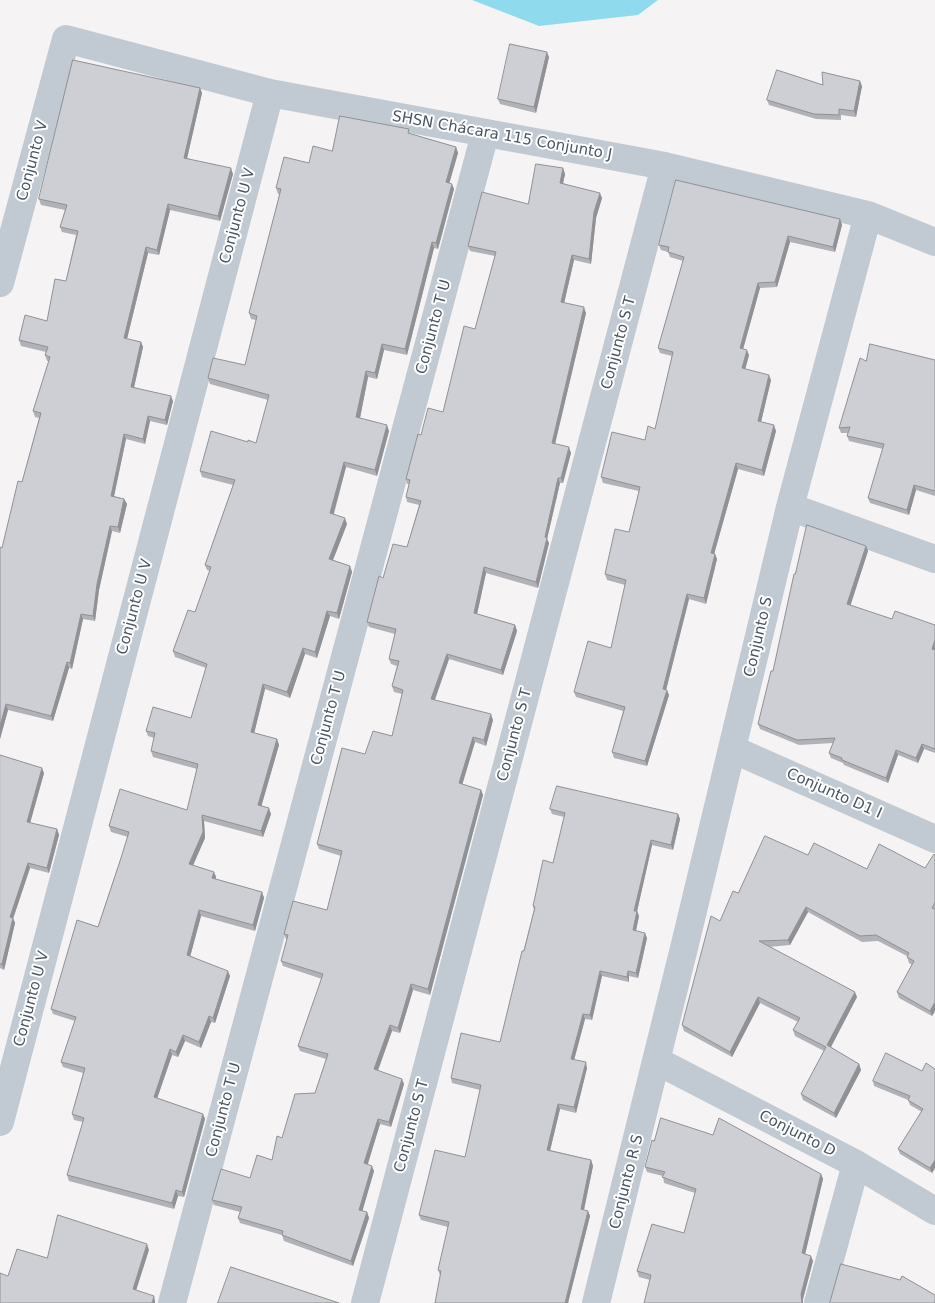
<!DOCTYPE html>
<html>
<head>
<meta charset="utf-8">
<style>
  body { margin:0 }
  canvas { display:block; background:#f5f3f3 }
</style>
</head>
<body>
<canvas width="935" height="1303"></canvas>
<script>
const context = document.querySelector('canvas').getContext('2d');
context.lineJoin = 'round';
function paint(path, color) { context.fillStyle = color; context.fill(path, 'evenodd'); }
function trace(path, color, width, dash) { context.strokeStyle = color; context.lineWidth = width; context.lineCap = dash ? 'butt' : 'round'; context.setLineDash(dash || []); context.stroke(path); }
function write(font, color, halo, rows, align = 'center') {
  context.font = font + ' "DejaVu Sans",sans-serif'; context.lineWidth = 4; context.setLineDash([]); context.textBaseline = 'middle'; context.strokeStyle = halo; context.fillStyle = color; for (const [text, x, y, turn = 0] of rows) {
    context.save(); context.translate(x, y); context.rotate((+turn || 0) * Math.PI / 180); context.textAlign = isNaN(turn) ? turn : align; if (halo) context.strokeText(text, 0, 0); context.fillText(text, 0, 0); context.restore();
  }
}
paint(new Path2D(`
  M472,0H658L638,15L539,26Z`), '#90daee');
trace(new Path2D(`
  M0,283L66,39L270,93L665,166L868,215L935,242
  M790,507L935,559
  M732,749L935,839
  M657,1061L856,1164L935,1211
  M0,1122L270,93
  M172,1303L485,134
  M365,1303L665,166
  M596,1303L685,944L790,507L868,215
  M818,1303L856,1164`), '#c1cad2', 28);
paint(new Path2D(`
  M549,57L536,113L500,104L498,99Z
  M823,85L862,86L856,117L841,115V120L816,119L769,105L767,100Z
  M200,88L202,93L187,158L233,174L220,221L170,210L159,255L148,253L127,339L141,342L143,347L134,387L173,401L167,425L150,421L145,444L126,439L114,496L124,499L127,504L120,533L112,531L99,590L95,621L83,619L72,669L69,668L53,721L8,710L0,739L2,548L22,482L39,418L35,417L33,411L49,361H47L45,355L46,352L21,346L19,340L47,321L66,281L76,235L62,232L60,227L65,210L41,205L39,199Z
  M411,134L456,147L458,153L449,183L454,189L438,249L434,248L407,355L384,350L377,379L368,377L360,418L389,431L377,476L346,467L334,514L347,524L333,560L350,566L352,572L339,619L330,616L317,658L305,654L290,698L265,689L254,733L277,739L279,745L261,806L271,814L263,837L204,821L205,838L193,865L214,872L216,877V879L262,892L264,898L255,931L201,916L190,956L230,976L215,1023L211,1022L201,1048L185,1041L178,1057L172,1055L157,1098L203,1114L205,1119L184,1197L178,1196L174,1209L69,1181L67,1175L83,1122L74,1120L72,1114L83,1073L63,1067L61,1062L75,1021L53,1014L51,1009L98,927L128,837L111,832L109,826L187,810L197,769L153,757L151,751L154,738L148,736L146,731L191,718L206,668L175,657L173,651L195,612L210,571L207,570L205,565L233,485L202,477L200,471L248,442L256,443L268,400L210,384L208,378L245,365L256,320L251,319L249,313L280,194H278L276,188L309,163L332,151Z
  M563,168L565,174L563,183L602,198L596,218L591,264L574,260L564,303L586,313L555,444L571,453L563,483H560L547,539L549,543L538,588L486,573L477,614L515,625L517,631L503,675L449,659L435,700L493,720L486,746L475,742L462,784L481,790L483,795L430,995L413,990L400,1033L392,1031L378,1071L404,1084L391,1127L380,1124L368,1164L374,1171L362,1211L367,1212L369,1218L353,1266L284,1241L282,1235L240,1223L238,1218L240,1212L214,1205L212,1200L250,1178L272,1160L282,1138L315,1093L326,1059L300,1051L298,1046L322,979L283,966L281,961L287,939H286L284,934L327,910L341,856L319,849L317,844L365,754L392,736L402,694L394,692L392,686L397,666L391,664L389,659L395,634L369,627L367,622L383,578L407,547L419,505L407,502L406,497L409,484H407L406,479L421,435L443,412L475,329L495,256L470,251L468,246L528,204Z
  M840,219L842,225L835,252L790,242L777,287L760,288L743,349L749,355L745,369L771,380L761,422L776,431L764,476L738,469L714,554H715L717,559L706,604L689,599L666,690L669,695L647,766L614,758L612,752L623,711L576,697L574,692L611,648L625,585L607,580L605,574L629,532L639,491L603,483L601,477L645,440L655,429L672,356L660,353L658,348L683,261L670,257L668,252L661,250L659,245Z
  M935,360V496L916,490L909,515L870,503L868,498L883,449L849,441L847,436L848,433H841L839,428L866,361Z
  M866,546L868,551L850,606L892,619L935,625V753L924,749L918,763L898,755L888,783L844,765L843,763L831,758L829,753L833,743L799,745L760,729L758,724L773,671L795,574Z
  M0,755L44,773L30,823L57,829L59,835L49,873L30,868L13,918L15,923L4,970L0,968Z
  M550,809L678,814L680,819L673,850L652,845L637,911L639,916L636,931L647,938L638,978L629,976V982L602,976L592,1020L585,1019L574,1060L587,1068L576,1113L560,1109L550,1150L591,1160L593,1166L584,1210L588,1211L590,1216L568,1303H435L441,1275H440L438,1270L448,1227L421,1220L419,1215L465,1157L480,1090L452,1083L451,1078L500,1042L534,910L533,906L553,863L564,817L552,814Z
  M808,855L867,869L925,868L935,855V1011L932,1016L899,998L897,992L912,965L909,963L907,957V956L878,941L862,942L808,912L790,945L769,947L857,997L830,1048L859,1064L861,1070L836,1118L803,1100L801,1094L824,1051L795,1036L793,1030L798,1022L760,1003L732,1057L684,1031L682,1025L720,921L738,893Z
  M935,1069V1168L932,1173L900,1154L898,1149L922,1112L910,1105L908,1100L874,1086L873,1081Z
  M645,1167L821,1174L823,1179L805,1254L813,1261L803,1299V1303H644L650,1280L639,1277L637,1271L684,1233L695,1193L664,1183L663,1176L647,1172Z`), '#b0b2b7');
paint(new Path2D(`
  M547,52L549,57L536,113L534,107Z
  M860,81L862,86L856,117L854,111Z
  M200,88L202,93L186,163L184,158Z
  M456,147L458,153L448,188L446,182Z
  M231,168L233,174L220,221L218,216Z
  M563,168L565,174L562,188L560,183Z
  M452,184L454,189L438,249L436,243Z
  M600,193L602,198L596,218L591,264L589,259L594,212Z
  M168,204L170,210L159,255L157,250Z
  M840,219L842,225L835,252L833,247Z
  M788,236L790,242L777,287L775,282Z
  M432,242L434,248L407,355L405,349Z
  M146,247L148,253L126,343L124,338Z
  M572,255L574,260L563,308L561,302Z
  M758,283L760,288L742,353L740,348Z
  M584,307L586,313L554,448L552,443Z
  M141,342L143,347L133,392L131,387Z
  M382,344L384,350L377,379L375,373Z
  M747,350L749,355L744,374L742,368Z
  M366,371L368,377L359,423L356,417Z
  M769,375L771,380L760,426L758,421Z
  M171,396L173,401L167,425L165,420Z
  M148,416L150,421L145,444L143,439Z
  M387,425L389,431L377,476L375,470Z
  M774,425L776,431L764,476L762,470Z
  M124,434L126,439L113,501L111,496Z
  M569,447L571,453L563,483L561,478Z
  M344,462L346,467L332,519L330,513Z
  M736,463L738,469L713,558L711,553Z
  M558,478L560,483L547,539L549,543L538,588L536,582L545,537Z
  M914,485L916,490L909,515L907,510Z
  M124,499L127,504L120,533L118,527Z
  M345,518L347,524L331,565L329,559Z
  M110,526L112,531L99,590L95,621L93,616L97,584Z
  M866,546L868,551L849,610L847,604Z
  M715,554L717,559L706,604L704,598Z
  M350,566L352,572L339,619L337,613Z
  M484,567L486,573L476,619L474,613Z
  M687,594L689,599L665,694L663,689Z
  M327,611L330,616L317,658L315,652Z
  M81,614L83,619L72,669L70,663Z
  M515,625L517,631L503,675L501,670Z
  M935,640V651L932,649Z
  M303,648L305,654L290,698L287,692Z
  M447,654L449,659L433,704L431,699Z
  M67,662L69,668L53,721L51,716Z
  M263,684L265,689L253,738L251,732Z
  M667,690L669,695L647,766L645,761Z
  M6,704L8,710L0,739V726Z
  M491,714L493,720L486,746L484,740Z
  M473,737L475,742L461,789L459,783Z
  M277,739L279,745L260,811L258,805Z
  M922,744L924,749L918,763L916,758Z
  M896,750L898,755L888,783L886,778Z
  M42,768L44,773L29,827L27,822Z
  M481,790L483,795L430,995L428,989Z
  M269,808L271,814L263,837L261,831Z
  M678,814L680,819L673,850L671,845Z
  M202,815L204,821L205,838L191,870L189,864Z
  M57,829L59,835L49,873L47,868Z
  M651,840L652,845L636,916L634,911Z
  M28,863L30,868L12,922L10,917Z
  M214,872L216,877L214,884L212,878Z
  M262,892L264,898L255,931L253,925Z
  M806,907L808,912L790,945L788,940Z
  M199,910L201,916L189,961L187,955Z
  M637,911L639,916L635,935L633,930Z
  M13,918L15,923L4,970L2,964Z
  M645,933L647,938L638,978L636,973Z
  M228,971L230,976L215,1023L213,1018Z
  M600,971L602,976L592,1020L590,1015Z
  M628,971L629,976V982L627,977Z
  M411,984L413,990L400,1033L398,1028Z
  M855,992L857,997L829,1051L827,1045Z
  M758,997L760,1003L732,1057L730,1052Z
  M935,1002V1011L932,1016L930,1011Z
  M583,1014L585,1019L573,1064L571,1059Z
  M209,1016L211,1022L201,1048L199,1042Z
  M390,1025L392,1031L376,1075L374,1069Z
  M183,1035L185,1041L178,1057L176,1052Z
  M170,1049L172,1055L156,1102L154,1097Z
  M586,1062L587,1068L576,1113L574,1107Z
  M859,1064L861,1070L836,1118L834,1113Z
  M402,1079L404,1084L391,1127L389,1122Z
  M558,1104L560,1109L549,1155L547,1150Z
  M203,1114L205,1119L184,1197L182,1192Z
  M378,1119L380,1124L366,1169L364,1163Z
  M591,1160L593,1166L583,1214L581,1209Z
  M935,1160V1168L932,1173L930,1168Z
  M372,1166L374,1171L361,1216L359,1210Z
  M821,1174L823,1179L804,1259L802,1253Z
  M176,1190L178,1196L174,1209L172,1203Z
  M588,1211L590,1216L568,1303H565Z
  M367,1212L369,1218L353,1266L351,1261Z
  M147,1244L149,1250L135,1294L133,1289Z
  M811,1256L813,1261L803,1299V1303H801V1294Z
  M154,1296L155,1301V1303H152Z`), '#909195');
const building = new Path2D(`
  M510,44L547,52L534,107L498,99Z
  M73,60L200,88L184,158L231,168L218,216L168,204L157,250L146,247L124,338L141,342L131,387L171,396L165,420L148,416L143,439L124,434L111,496L124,499L118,527L110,526L97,584L93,616L81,614L70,663L67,662L51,716L6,704L0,726V547L2,548L18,481L22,482L41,413L33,411L50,357L45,355L48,347L19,340L25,315L47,321L55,279L66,281L78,231L60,227L67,205L39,199Z
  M777,70L823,85L822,72L860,81L854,111L839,109V115L814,114L767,100Z
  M340,116L409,129L408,133L456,147L446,182L452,184L436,243L432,242L405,349L382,344L375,373L366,371L356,417L387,425L375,470L344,462L330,513L345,518L329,559L350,566L337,613L327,611L315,652L303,648L287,692L263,684L251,732L277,739L258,805L269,808L261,831L202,815L203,832L189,864L214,872L212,878L262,892L253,925L199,910L187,955L228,971L213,1018L209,1016L199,1042L183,1035L176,1052L170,1049L154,1097L203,1114L182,1192L176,1190L172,1203L67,1175L84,1118L72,1114L85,1068L61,1062L76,1017L51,1009L77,920L98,927L120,861L129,832L109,826L120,789L187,810L198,764L151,751L155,733L146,731L153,707L191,718L207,664L173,651L188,610L195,612L211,567L205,565L235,480L200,471L211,431L248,442V440L256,443L269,395L208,378L213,358L245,365L257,316L249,313L281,189L276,188L284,157L309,163L313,146L332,151Z
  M536,164L563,168L560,183L600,193L594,212L589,259L572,255L561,302L584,307L552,443L569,447L561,478H558L545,537L547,538L536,582L484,567L474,613L515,625L501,670L447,654L431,699L491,714L484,740L473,737L459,783L481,790L428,989L411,984L398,1028L390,1025L374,1069L402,1079L389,1122L378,1119L364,1163L372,1166L359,1210L367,1212L351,1261L282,1235L283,1231L238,1218L242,1207L212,1200L221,1169L250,1178L257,1155L272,1160L277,1136L282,1138L295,1094L315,1093L328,1054L298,1046L323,974L281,961L288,935L284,934L293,901L327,910L342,851L317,844L342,748L365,754L373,731L392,736L403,690L392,686L399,661L389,659L396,629L367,622L379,576L383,578L393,544L407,547L421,501L406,497L410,480L406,479L418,434L421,435L428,408L443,412L464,326L475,329L496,252L468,246L482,192L528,204Z
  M676,180L840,219L833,247L788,236L775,282L758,283L740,348L747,350L742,368L769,375L758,421L774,425L762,470L736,463L711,553L715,554L704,598L687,594L663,689L667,690L645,761L612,752L625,707L574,692L588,641L611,648L626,580L605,574L615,529L629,532L640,487L601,477L612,432L645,440L648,426L655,429L673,352L658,348L684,257L668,252L669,247L659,245Z
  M870,344L935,360V491L914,485L907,510L868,498L884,444L847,436L850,427L839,428L860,358L866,361Z
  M807,525L866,546L847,604L892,619L895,611L935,625V640L932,649L935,650V749L922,744L916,758L896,750L886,778L842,760V758L829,753L835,738L797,740L758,724L771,671H773L794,574H795Z
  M0,755L42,768L27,822L57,829L47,868L28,863L10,917L13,918L2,964H0Z
  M557,786L678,814L671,845L651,840L634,911H637L633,930L645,933L636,973L628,971L627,977L600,971L590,1015L583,1014L571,1059L586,1062L574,1107L558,1104L547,1150L591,1160L581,1209L588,1211L565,1303H435L441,1271L438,1270L449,1222L419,1215L435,1150L465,1157L481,1085L451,1078L461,1033L500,1042L522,951H524L535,907L533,906L543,860L553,863L565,813L550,809Z
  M765,836L808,855L814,843L867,869L879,844L925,868L934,854L935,855V902L932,908L935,909V1002L930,1011L897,992L914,961L907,957L909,953L876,935L860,936L806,907L788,940L759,941L855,992L827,1045L859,1064L834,1113L801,1094L826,1047L793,1030L800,1018L758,997L730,1052L682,1025L711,916L720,921L733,891L738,893Z
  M886,1053L922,1071L926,1063L935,1069V1160L930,1168L898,1149L923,1109L908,1100L910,1096L873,1081Z
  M661,1118L713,1135L719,1118L821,1174L802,1253L811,1256L801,1294L802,1303H644L651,1275L637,1271L652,1224L684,1233L696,1189L662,1177L665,1172L645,1167L652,1140L654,1141Z
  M58,1215L147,1244L133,1289L154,1296L152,1303H0V1273L8,1276L17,1249L47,1258Z
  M841,1264L900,1280L902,1276L935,1295V1303H830Z
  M231,1267L339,1303H218Z`);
paint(building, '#cdcfd5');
trace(building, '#909195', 1);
write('15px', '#4a5661', '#fff', [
  ["SHSN Chácara 115 Conjunto J",502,136,10],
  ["Conjunto V",33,161,-75],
  ["Conjunto U V",238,216,-75],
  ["Conjunto T U",434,327,-75],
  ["Conjunto S T",619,343,-75],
  ["Conjunto U V",135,607,-75],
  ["Conjunto S",759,637,-77],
  ["Conjunto T U",329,718,-75],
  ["Conjunto S T",515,735,-75],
  ["Conjunto D1 I",834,794,24],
  ["Conjunto U V",32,999,-75],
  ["Conjunto T U",224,1110,-75],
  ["Conjunto S T",412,1126,-75],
  ["Conjunto D",797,1134,27],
  ["Conjunto R S",627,1182,-76]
]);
</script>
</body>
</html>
